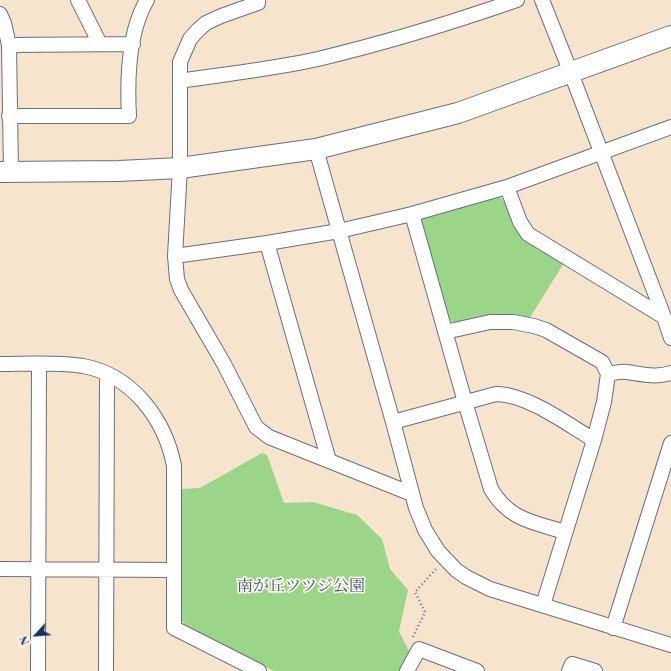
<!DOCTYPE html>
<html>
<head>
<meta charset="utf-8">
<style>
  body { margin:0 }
  #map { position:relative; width:671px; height:671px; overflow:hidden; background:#f6e4cc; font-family:"Libre Bodoni",serif }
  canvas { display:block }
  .north { position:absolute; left:16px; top:615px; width:40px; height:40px; -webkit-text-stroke:3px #fbf7ec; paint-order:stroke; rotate:244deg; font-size:11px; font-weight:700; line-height:16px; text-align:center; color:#1b2f5e }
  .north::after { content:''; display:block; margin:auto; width:14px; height:18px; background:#1b2f5e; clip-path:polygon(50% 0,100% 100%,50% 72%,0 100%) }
</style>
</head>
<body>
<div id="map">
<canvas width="671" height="671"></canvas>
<div class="north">N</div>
</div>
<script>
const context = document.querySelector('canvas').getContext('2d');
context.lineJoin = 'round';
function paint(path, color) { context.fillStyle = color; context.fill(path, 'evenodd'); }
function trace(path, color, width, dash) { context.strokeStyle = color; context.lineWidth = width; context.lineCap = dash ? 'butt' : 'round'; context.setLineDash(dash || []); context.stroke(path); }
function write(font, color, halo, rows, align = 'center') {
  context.font = font + ' "Libre Bodoni","Noto Serif JP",serif'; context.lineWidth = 3.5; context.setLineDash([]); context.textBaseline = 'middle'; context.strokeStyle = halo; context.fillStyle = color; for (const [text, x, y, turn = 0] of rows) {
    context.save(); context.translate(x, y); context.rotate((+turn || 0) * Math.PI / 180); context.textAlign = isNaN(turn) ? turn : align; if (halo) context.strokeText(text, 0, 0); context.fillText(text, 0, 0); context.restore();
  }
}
paint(new Path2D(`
  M498,196C510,202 513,227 523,238L564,263L529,319L496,314L480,316L456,323L449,320L420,224L424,217Z
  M262,453L267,455L284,503L313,502L357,515L382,539L390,569L408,590L399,631L410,653L401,671H274L187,627L180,618L181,489L200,488Z`), '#9ad589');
const minor = new Path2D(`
  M78,0L100,44
  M258,0V3L221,16L206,23L198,30L190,39L180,62V168L175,256L177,279L181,290L224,364L256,427L269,437L412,494
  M542,0L571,73L664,317L671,338
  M0,14L4,23L9,45L11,173
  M9,45L133,44
  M180,81C226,74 273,69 318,59C385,43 451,23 517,0
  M9,116H129C127,79 128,32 147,0
  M316,149L393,422L416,508L421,520L425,530L438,551L456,570L466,577L490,589L671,645
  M507,187L520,222L528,234L664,317
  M412,214L465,402L491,489C509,520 533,522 565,532
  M267,243L329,461
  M175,256L267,243L339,231L412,214L507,187L671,127
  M445,332L490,322H513L534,326L546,330L602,362L608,374L604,402L594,440L543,605
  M0,364C27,364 56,362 83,366C132,375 165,419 174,466V628L259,671
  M608,374C614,373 621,371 627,372C642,374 656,378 671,373
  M393,422L496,394C527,394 567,424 594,440
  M0,569L174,570
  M613,628L671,443
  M38,671L39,364
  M106,671L107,374
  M407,671L419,649L477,671
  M569,671L572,664L595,671`);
const secondary = new Path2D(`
  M0,172L119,171L180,168L316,149L458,113L671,36`);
trace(minor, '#686e84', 16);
trace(secondary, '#686e84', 22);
trace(new Path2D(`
  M413,637L425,612L415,592L437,568`), '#686e84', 2.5, [1, 3]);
trace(minor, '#fff', 14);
trace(secondary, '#fff', 20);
write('16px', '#3b5869', '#fbf7ec', [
  ["南が丘ツツジ公園",301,587]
]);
</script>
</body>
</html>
